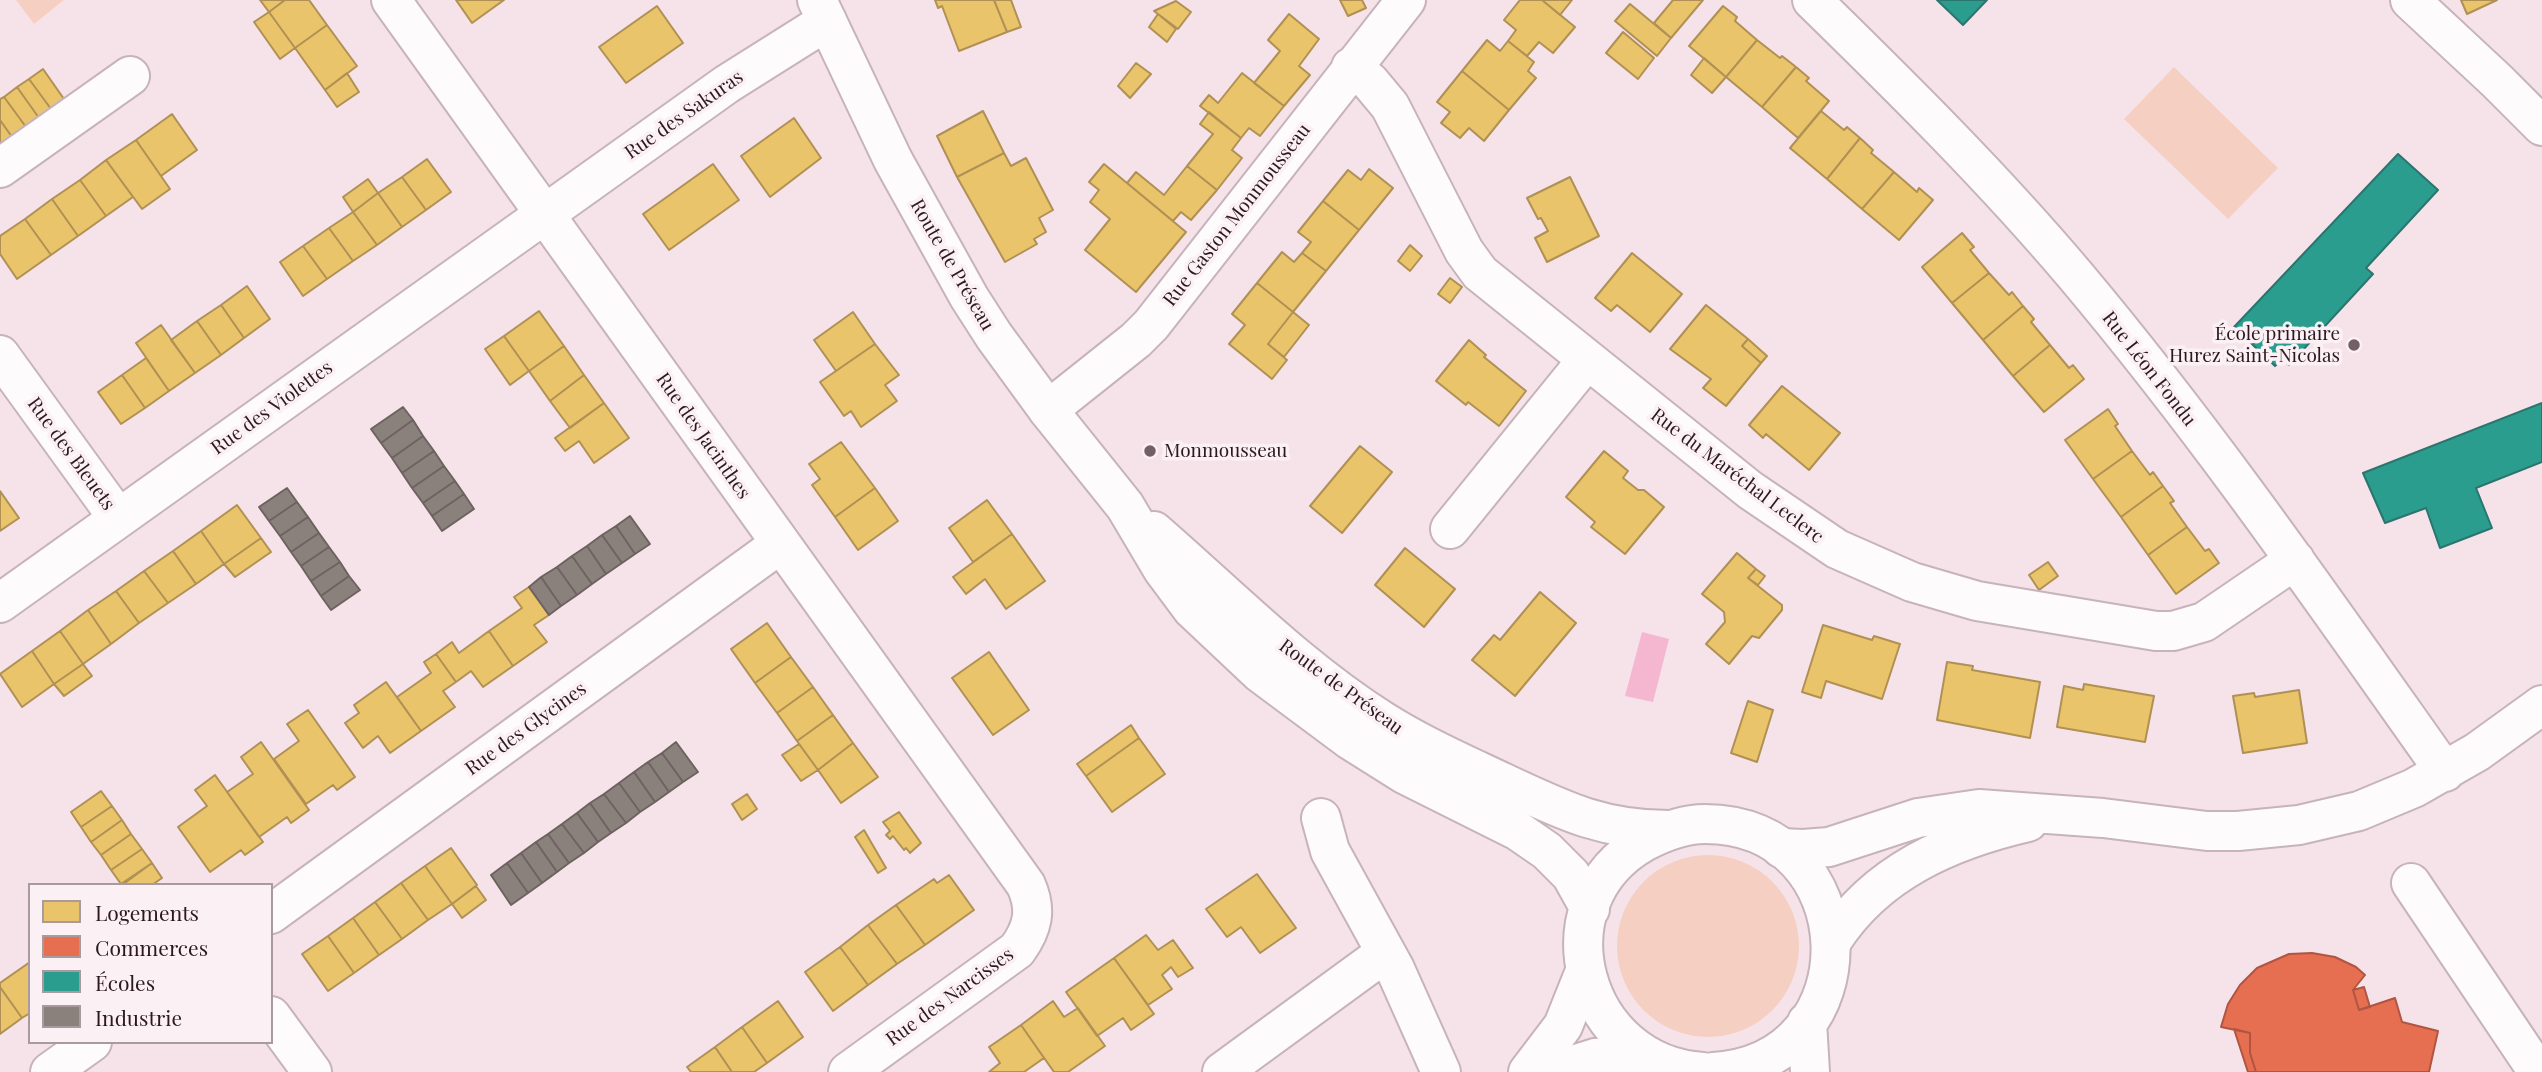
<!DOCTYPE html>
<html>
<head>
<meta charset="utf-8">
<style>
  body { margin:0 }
  #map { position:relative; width:2542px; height:1072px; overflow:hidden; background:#f6e3ea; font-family:"Playfair Display",serif }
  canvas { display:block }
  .legend { position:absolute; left:28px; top:883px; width:245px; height:161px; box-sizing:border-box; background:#fbf0f4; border:2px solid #a89a9f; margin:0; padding:9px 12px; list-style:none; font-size:21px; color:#2c1820 }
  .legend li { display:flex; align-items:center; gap:14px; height:35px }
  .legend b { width:35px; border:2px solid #a89a9f }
</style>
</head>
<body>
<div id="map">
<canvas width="2542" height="1072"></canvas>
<ul class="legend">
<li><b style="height:19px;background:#e9c46a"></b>Logements</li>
<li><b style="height:19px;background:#e76f51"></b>Commerces</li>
<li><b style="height:19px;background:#2a9d8f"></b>Écoles</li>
<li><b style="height:19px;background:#8a817c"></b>Industrie</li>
</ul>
</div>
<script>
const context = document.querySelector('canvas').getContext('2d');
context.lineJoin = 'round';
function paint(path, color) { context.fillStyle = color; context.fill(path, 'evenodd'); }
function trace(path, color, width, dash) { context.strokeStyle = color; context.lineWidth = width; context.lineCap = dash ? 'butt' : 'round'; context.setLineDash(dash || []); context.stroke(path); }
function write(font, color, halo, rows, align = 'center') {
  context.font = font + ' "Playfair Display",serif'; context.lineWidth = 7; context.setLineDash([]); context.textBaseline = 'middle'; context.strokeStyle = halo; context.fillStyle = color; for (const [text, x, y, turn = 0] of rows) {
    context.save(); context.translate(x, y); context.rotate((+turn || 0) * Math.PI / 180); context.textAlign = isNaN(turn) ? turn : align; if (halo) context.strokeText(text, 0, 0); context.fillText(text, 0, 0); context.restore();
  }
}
paint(new Path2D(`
  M16,0H64L34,24Z
  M2174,67L2278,168L2228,219L2124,119Z
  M1617 946a91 91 0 1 1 182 0a91 91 0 1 1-182 0Z`), '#f5d0c2');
paint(new Path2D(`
  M1642,632L1669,639L1653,702L1625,696Z`), '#f5b6d0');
const homes = new Path2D(`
  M260,0H285L269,12Z
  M285,0H309L327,25L295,48L269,12Z
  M456,0H504L472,23Z
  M935,0H994L1007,32L959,51L942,6L938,8Z
  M994,0H1011L1021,27L1007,32Z
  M1340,0H1362L1366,8L1348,16Z
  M1520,0H1542L1575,27L1553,53L1539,42L1527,56L1508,41L1516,30L1504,20Z
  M1542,0H1572L1560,15Z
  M1673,0H1703L1671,38L1654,23Z
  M2461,0H2497L2467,14Z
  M1176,1L1191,12L1178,29L1154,11Z
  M1630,4L1671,38L1657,56L1615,21Z
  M657,6L683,43L626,83L599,47Z
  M1723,6L1737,17L1735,21L1757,40L1726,77L1689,46Z
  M269,12L295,48L280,59L254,22Z
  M1158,14L1176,29L1167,42L1149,27Z
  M1289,14L1319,39L1299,66L1310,75L1284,106L1254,83L1280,51L1268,40Z
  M327,25L357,66L325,90L295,48Z
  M1623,32L1654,58L1638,79L1606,53Z
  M1487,40L1500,51L1508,41L1534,62L1528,71L1536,78L1509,110L1462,71Z
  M1757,40L1780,58L1782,56L1796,67L1762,107L1726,77Z
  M1704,58L1726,77L1712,93L1691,75Z
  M1136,63L1151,74L1130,98L1118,86Z
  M1796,67L1809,78L1806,81L1829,101L1798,138L1762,107Z
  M43,69L64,99L51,109L29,79Z
  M1462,71L1509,110L1484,141L1469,128L1460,138L1441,123L1450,112L1437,102Z
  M347,73L359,92L337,107L325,90Z
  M1242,73L1284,106L1260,136L1249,128L1241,138L1200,106L1209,95L1218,103Z
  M29,79L51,109L39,118L17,87Z
  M17,87L39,118L26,127L4,97Z
  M4,97L26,127L12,137L0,120V99Z
  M983,111L1004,153L957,177L937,136Z
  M1821,111L1844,130L1847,127L1860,138L1827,179L1790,148Z
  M1209,112L1241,138L1232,150L1242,158L1217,190L1187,166L1213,134L1200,124Z
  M172,114L197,150L161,176L136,140Z
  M794,118L821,158L770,197L741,156Z
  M0,120L12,137L0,146Z
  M1860,138L1873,150L1871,153L1894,172L1862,209L1827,179Z
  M136,140L170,189L142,209L106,160Z
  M1004,153L1011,166L1026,158L1053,210L1039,218L1046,232L1034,239L1037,244L1005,262L957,177Z
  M427,159L451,192L426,210L402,177Z
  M106,160L133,197L106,216L80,180Z
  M713,164L739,200L669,250L643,214Z
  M1104,164L1186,232L1136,292L1085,250L1110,219L1090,202L1099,190L1089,182Z
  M1187,166L1217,190L1191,220L1181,212L1173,221L1127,183L1136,172L1164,195Z
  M1369,169L1393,188L1359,230L1323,201L1348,170L1361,180Z
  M1894,172L1917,192L1919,188L1933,200L1899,240L1862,209Z
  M402,177L426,210L402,227L378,193Z
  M1570,177L1599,236L1547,262L1535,238L1548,231L1541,218L1538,219L1527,198Z
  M368,179L378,193L353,212L343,197Z
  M80,180L106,216L78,236L52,199Z
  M378,193L402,227L377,245L353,212Z
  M52,199L78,236L51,255L25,219Z
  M1323,201L1359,230L1326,271L1302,253L1311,242L1298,232Z
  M353,212L377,245L353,261L329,228Z
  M25,219L51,255L17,279L0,254V236Z
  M329,228L353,261L327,279L303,246Z
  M1962,233L1974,247L1970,250L1989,273L1952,303L1922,267Z
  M1410,245L1422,256L1410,271L1398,261Z
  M303,246L327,279L303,296L280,262Z
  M1282,252L1294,262L1302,253L1326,271L1293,312L1257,283Z
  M1632,253L1682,294L1650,332L1617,305L1611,311L1595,298Z
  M1989,273L2009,295L2012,292L2023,306L1983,340L1952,303Z
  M1450,278L1462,287L1450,303L1438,294Z
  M1257,283L1293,312L1268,344L1287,360L1272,379L1229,344L1245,325L1232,314Z
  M247,286L270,319L244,338L221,305Z
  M221,305L244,338L221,355L197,321Z
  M1706,305L1748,339L1742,346L1761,363L1726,406L1703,388L1711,379L1670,349Z
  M2023,306L2034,319L2031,322L2050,345L2013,376L1983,340Z
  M539,311L564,346L529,371L504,336Z
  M853,312L875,344L836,371L814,340Z
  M1293,312L1309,325L1284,357L1268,344Z
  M197,321L221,355L195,373L171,340Z
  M161,325L195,373L169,391L136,343Z
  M504,336L529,371L510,385L485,349Z
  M1748,339L1767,356L1761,363L1742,346Z
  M1469,340L1486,355L1484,357L1526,391L1499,426L1468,402L1466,405L1436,381Z
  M875,344L899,375L885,385L897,401L861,427L851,411L844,416L820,382Z
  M2050,345L2069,368L2073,365L2084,379L2044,412L2013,376Z
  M564,346L584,375L550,401L529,371Z
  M146,358L169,391L145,408L122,375Z
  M122,375L145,408L121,424L98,392Z
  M584,375L604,403L570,428L550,401Z
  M1782,386L1840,433L1809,470L1766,434L1763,438L1749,425Z
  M604,403L629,438L594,463L579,441L565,451L555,438Z
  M2108,409L2118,424L2115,426L2132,451L2093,479L2065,440Z
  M841,442L875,488L835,517L812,485L820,479L809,464Z
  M1360,446L1392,472L1342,533L1310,506Z
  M1604,451L1628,471L1623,478L1638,490H1644L1664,507L1625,554L1591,527L1595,522L1566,497Z
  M2132,451L2150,475L2153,472L2163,486L2121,517L2093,479Z
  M2163,486L2174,501L2170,503L2187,527L2148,555L2121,517Z
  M875,488L898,521L858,550L835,517Z
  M0,491L19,518L0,531Z
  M987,500L1012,534L973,562L949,528Z
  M237,505L261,538L224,564L201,531Z
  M2187,527L2205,551L2209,549L2219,563L2176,594L2148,555Z
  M201,531L224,564L196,584L173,551Z
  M1012,534L1045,581L1006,609L985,579L966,594L953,577Z
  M261,538L271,552L235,577L224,564Z
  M1405,548L1455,589L1424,627L1375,585Z
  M173,551L196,584L168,603L144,571Z
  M1737,553L1756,569L1748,578L1782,605V610L1759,638L1752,636L1729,664L1706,644L1725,622L1724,612L1702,594Z
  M2048,562L2058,576L2039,590L2029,575Z
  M1756,569L1765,576L1758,585L1748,578Z
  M144,571L168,603L139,623L116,591Z
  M529,587L549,615L534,625L547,642L513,666L489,631L522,608L514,597Z
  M116,591L139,623L111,644L88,610Z
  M1540,592L1576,623L1515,696L1472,660L1494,635L1500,640Z
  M88,610L111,644L83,664L60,631Z
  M767,623L791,657L755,683L731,649Z
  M1823,625L1872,640L1874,636L1900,644L1882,699L1826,681L1821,698L1802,692Z
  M60,631L83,664L54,684L32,651Z
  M489,631L513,666L483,687L471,671L456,682L436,654L452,642L459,653Z
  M32,651L54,684L22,707L0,674Z
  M989,652L1029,710L993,735L952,678Z
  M436,654L456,682L443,691L455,707L421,731L397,697L431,673L424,662Z
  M791,657L813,687L777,713L755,683Z
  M1947,662L1973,666L1972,670L2040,682L2030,738L1937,720Z
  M83,664L92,676L64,696L54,684Z
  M386,682L421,731L390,753L378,736L363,748L345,723L359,713L354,705Z
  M2084,684L2154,696L2145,742L2057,727L2064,686L2083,690Z
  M813,687L833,715L797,741L777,713Z
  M2299,690L2307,743L2243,753L2233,696L2254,693L2255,697Z
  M1748,701L1773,710L1757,762L1731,753Z
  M308,710L355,777L337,790L333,785L306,804L274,759L299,741L287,724Z
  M833,715L853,743L818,770L797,741Z
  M1131,725L1139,738L1086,776L1077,764Z
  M1139,738L1165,774L1112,812L1086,776Z
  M261,742L309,810L291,823L287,817L259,837L227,792L253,774L241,757Z
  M853,743L878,777L841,803L818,770Z
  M799,744L818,770L801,781L782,755Z
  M215,775L263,842L245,855L241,850L210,872L178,827L207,806L195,790Z
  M101,791L112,806L81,827L71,812Z
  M747,794L757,809L742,820L732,804Z
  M112,806L122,820L91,842L81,827Z
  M899,812L921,843L910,853L906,848L904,850L893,836L890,839L886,835L890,831L883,822Z
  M122,820L131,834L101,855L91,842Z
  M864,830L886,868L878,873L855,837Z
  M131,834L142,849L111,870L101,855Z
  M451,848L477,885L452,904L425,866Z
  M142,849L152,863L121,884L111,870Z
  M152,863L162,878L152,885H122Z
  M425,866L452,904L428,920L401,883Z
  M1257,874L1296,928L1260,953L1241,927L1227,937L1206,909Z
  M949,875L974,910L925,945L896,905L934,879L937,883Z
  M401,883L428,920L402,939L375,902Z
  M476,886L486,900L462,918L452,904Z
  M375,902L402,939L379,955L353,918Z
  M896,905L925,945L897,964L868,925Z
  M353,918L379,955L354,973L328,936Z
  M868,925L897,964L868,985L840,947Z
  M1146,935L1158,950L1173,940L1193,968L1178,977L1171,967L1162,975L1172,989L1148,1005L1114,958Z
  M328,936L354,973L328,991L302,954Z
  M840,947L868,985L833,1011L805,972Z
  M1114,958L1154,1014L1131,1030L1123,1018L1097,1036L1066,992Z
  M30,962V1013L22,1018L0,987V983Z
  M0,987L22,1018L0,1034Z
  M778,1001L803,1037L767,1063L742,1027Z
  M1053,1001L1064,1017L1078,1008L1105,1046L1068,1072H1054L1021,1025Z
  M1021,1025L1044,1058L1024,1072H989L1000,1063L989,1047Z
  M742,1027L767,1063L754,1072H732L715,1047Z
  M715,1047L732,1072H691L687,1067Z`);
paint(homes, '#e9c46a');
trace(homes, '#b09054', 2);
const shops = new Path2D(`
  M2312,953L2335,957L2356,967L2365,975L2353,990L2359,1010L2395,998L2402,1022L2438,1031L2429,1072H2256L2250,1053V1033L2221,1027L2228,1004L2240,985L2257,968L2289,954Z
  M2364,987L2370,1007L2359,1010L2353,990Z
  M2234,1029L2250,1033V1053L2256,1072H2248Z`);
paint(shops, '#e76f51');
trace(shops, '#af5542', 2);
const schools = new Path2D(`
  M1937,0H1987L1963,25Z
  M2398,154L2438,190L2366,268L2373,274L2289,365L2282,359L2275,366L2234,327Z
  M2542,403V462L2476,488L2492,528L2440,548L2426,508L2385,523L2363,473Z`);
paint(schools, '#2a9d8f');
trace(schools, '#2b756e', 2);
const industry = new Path2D(`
  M403,407L413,420L381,443L371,429Z
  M413,420L423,436L392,458L381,443Z
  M423,436L434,451L402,473L392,458Z
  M434,451L444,466L412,488L402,473Z
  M444,466L455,481L423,503L412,488Z
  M455,481L464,494L432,516L423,503Z
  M287,488L297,502L269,521L259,507Z
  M464,494L474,509L442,531L432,516Z
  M297,502L308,517L280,536L269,521Z
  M630,516L650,544L635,554L616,526Z
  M308,517L319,533L291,552L280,536Z
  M616,526L635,554L622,563L602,535Z
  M319,533L329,547L301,566L291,552Z
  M602,535L622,563L606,574L587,546Z
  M587,546L606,574L592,584L572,556Z
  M329,547L340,562L311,581L301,566Z
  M572,556L592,584L577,595L557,567Z
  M340,562L349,576L321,596L311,581Z
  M557,567L577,595L561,606L541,577Z
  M349,576L360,590L331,610L321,596Z
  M541,577L561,606L549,615L529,587Z
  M676,742L698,772L683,782L662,753Z
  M662,753L683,782L669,792L648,762Z
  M648,762L669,792L655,802L634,772Z
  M634,772L655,802L640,812L619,783Z
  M619,783L640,812L626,823L604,794Z
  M604,794L626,823L611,833L590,803Z
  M590,803L611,833L598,842L577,813Z
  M577,813L598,842L584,853L562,824Z
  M562,824L584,853L569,863L548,834Z
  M548,834L569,863L557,872L536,842Z
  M536,842L557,872L542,883L521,853Z
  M521,853L542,883L528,893L507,863Z
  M507,863L528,893L511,905L491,875Z`);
paint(industry, '#8a817c');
trace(industry, '#6e6260', 2);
const minor = new Path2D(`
  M391,0L1026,885C1037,910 1033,928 1017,950L848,1072
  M1812,0C1903,89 1993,178 2075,275C2208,433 2326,604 2445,772
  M2410,0L2497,81L2542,126
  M1351,67L1370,82L1390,106L1464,251L1480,273L1750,490L1837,549L1912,582L1977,601L2156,631H2173L2204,622L2295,560
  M0,168L130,76
  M0,355L118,518
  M1048,410L1136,340L1151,325L1406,0
  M1450,529L1587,360
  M0,603L727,84L827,21
  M1321,818L1330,851L1395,969L1441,1072
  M1781,848L1803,849L1829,847L1918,818L1979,809L2103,818L2207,831H2238L2299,825L2359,811L2414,788L2477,752L2542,705
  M2411,883L2538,1072
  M271,914L780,544
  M1832,941C1876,872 1950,840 2028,822
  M271,1016L312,1072
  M50,1072L92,1042
  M1222,1072L1385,953
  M1528,1072L1563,1026L1585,971
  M1551,1072L1595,1058L1645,1055`);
const major = new Path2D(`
  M817,0L893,160L969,297L994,336L1048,410L1125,506L1163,570L1192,609L1260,673L1350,740L1404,774L1518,831L1547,851L1571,875L1590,909
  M1154,531C1229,596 1299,668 1383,721C1421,745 1462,763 1502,782C1562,810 1601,830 1669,830
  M1807,1022L1810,1072
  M1703,1072C1582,1065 1536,903 1644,842C1663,832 1683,824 1705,824C1867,824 1875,1063 1713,1072`);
trace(minor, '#c6b3bb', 42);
trace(major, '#c6b3bb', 42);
trace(minor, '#fefbfc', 38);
trace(major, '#fefbfc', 38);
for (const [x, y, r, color] of [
  [2354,345,7,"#735f67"],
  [1150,451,7,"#735f67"]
]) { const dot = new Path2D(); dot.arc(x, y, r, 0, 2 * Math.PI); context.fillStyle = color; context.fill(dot); trace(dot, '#fbf0f4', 2.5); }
write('19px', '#2c1820', '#fbf0f4', [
  ["Rue des Sakuras",684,115,-35],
  ["Rue Gaston Monmousseau",1237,215,-52],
  ["Route de Préseau",952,265,60],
  ["Rue Léon Fondu",2149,369,52],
  ["Rue des Violettes",272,408,-36],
  ["Rue des Jacinthes",703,436,55],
  ["Rue des Bleuets",71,454,54],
  ["Rue du Maréchal Leclerc",1737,476,37],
  ["Route de Préseau",1341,687,36],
  ["Rue des Glycines",526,729,-36],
  ["Rue des Narcisses",950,997,-36]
]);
write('19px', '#2c1820', '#fbf0f4', [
  ["École primaire",2340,334],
  ["Hurez Saint-Nicolas",2340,356],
  ["Monmousseau",1164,451,"left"]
], 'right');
</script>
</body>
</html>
